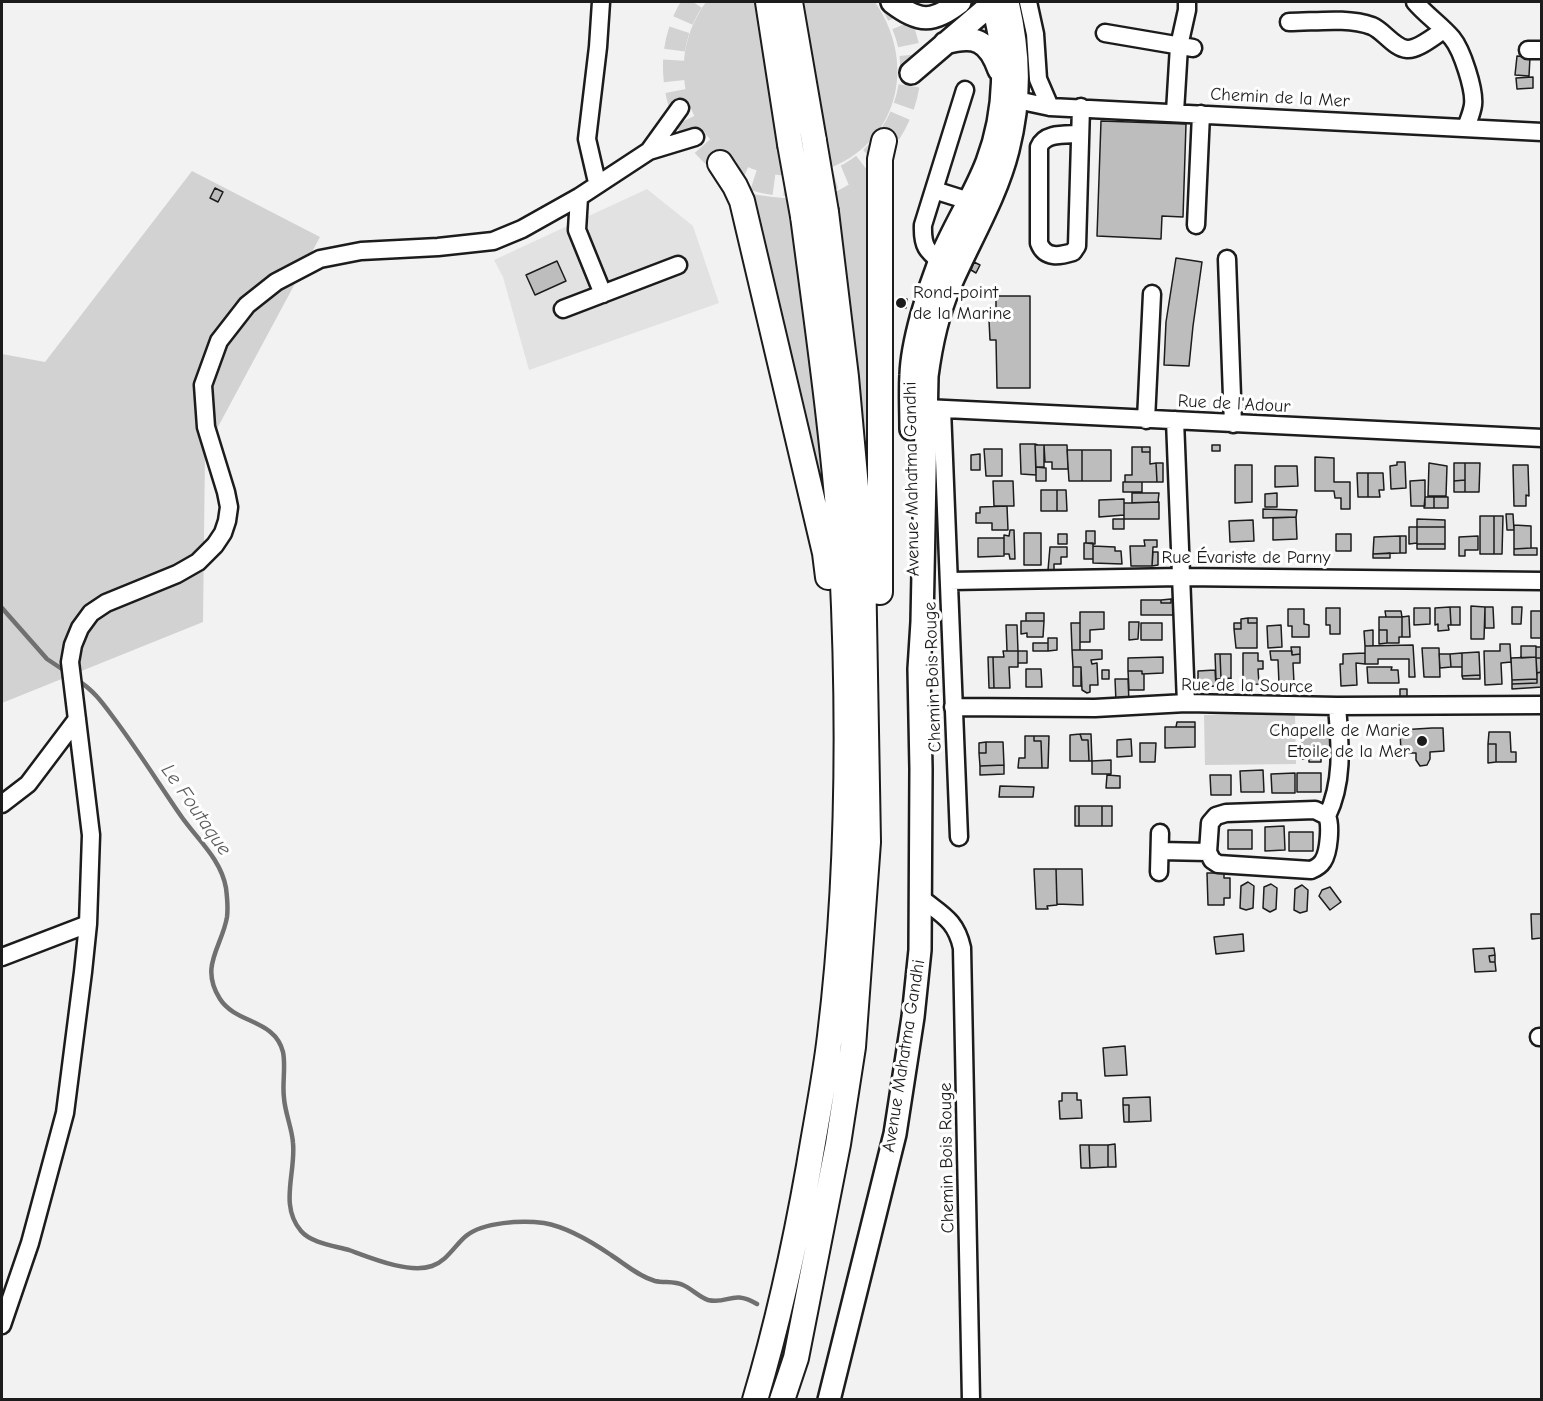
<!DOCTYPE html>
<html>
<head>
<meta charset="utf-8">
<style>
  body { margin:0 }
  #map { position:relative; width:1543px; height:1401px; overflow:hidden; background:#f2f2f2; font-family:"Comic Neue",sans-serif }
  canvas { display:block }
  .frame { position:absolute; inset:0; border:3px solid #1c1c1c; pointer-events:none }
</style>
</head>
<body>
<div id="map">
<canvas width="1543" height="1401"></canvas>
<div class="frame"></div>
</div>
<script>
const context = document.querySelector('canvas').getContext('2d');
context.lineJoin = 'round';
function paint(path, color) { context.fillStyle = color; context.fill(path, 'evenodd'); }
function trace(path, color, width, dash) { context.strokeStyle = color; context.lineWidth = width; context.lineCap = dash ? 'butt' : 'round'; context.setLineDash(dash || []); context.stroke(path); }
function write(font, color, halo, rows, align = 'center') {
  context.font = font + ' "Comic Neue",sans-serif'; context.lineWidth = 6; context.setLineDash([]); context.textBaseline = 'middle'; context.strokeStyle = halo; context.fillStyle = color; for (const [text, x, y, turn = 0] of rows) {
    context.save(); context.translate(x, y); context.rotate((+turn || 0) * Math.PI / 180); context.textAlign = isNaN(turn) ? turn : align; if (halo) context.strokeText(text, 0, 0); context.fillText(text, 0, 0); context.restore();
  }
}
paint(new Path2D(`
  M647,189L693,226L719,303L529,370L503,277L494,260Z`), '#e2e2e2');
paint(new Path2D(`
  M706,2H875C922,70 893,157 809,174C782,179 754,173 731,158C710,143 693,121 687,96C679,62 686,30 706,2Z
  M192,171L320,237L205,451L203,622L2,703V354L45,362Z
  M868,173L871,481L838,210L790,218L813,374L824,515L746,193C776,198 805,203 835,192C846,187 857,179 868,173Z
  M1295,713L1296,764L1205,765L1204,715Z`), '#d2d2d2');
trace(new Path2D(`
  M2,608L47,659L68,673
  M77,680C94,690 104,705 116,721C139,752 159,784 181,816C197,839 221,859 226,888C227,896 228,909 227,917C222,947 199,966 220,999C236,1024 275,1019 283,1052C286,1066 282,1084 284,1098C285,1113 292,1128 293,1143C296,1173 279,1205 301,1231C311,1243 335,1246 349,1250C371,1258 409,1274 432,1266C447,1261 455,1245 466,1236C483,1222 522,1220 544,1223C567,1227 592,1242 611,1255C625,1264 638,1276 655,1281C664,1283 675,1281 683,1285C692,1289 699,1297 708,1300C728,1305 732,1289 757,1304`), '#707070', 4.5);
const building = new Path2D(`
  M1517,56L1530,57L1529,76L1515,75Z
  M1533,77V88L1517,89L1516,78Z
  M1101,121L1186,124L1183,217L1162,216L1161,239L1097,236Z
  M215,188L223,192L218,202L210,198Z
  M1176,258L1202,262L1193,326L1189,366L1164,365L1166,322Z
  M557,261L566,281L535,295L526,275Z
  M974,262L980,265L976,273L971,270Z
  M996,296H1030V388H997L996,340H990L989,320H996Z
  M901,299H907L906,308L900,307Z
  M1020,444H1035L1038,445H1035L1036,475L1021,474Z
  M1035,445H1044V467H1036Z
  M1044,445H1067L1068,469H1052V462H1045Z
  M1212,445H1220V451H1212Z
  M1132,447H1142V452H1150V464L1156,463L1157,482H1125V475H1132Z
  M1142,447H1150V452H1142Z
  M984,449H1002V476H986Z
  M1067,450H1082V481H1069Z
  M1082,450H1111V481H1082Z
  M980,454V470H971V455Z
  M1315,457L1334,458V482H1350V509H1341V498H1335L1334,491H1315Z
  M1397,462H1405L1406,488L1391,489L1390,466L1397,465Z
  M1156,463H1163V482H1157Z
  M1429,463L1447,466L1446,496H1428Z
  M1454,463H1465V480L1454,481Z
  M1465,463H1480L1479,492H1465Z
  M1235,465H1252V502L1235,503Z
  M1513,465H1528L1529,496L1526,495V506H1514Z
  M1275,466H1297L1298,486L1275,487Z
  M1036,467L1046,468V481H1036Z
  M1357,473H1368V497H1358Z
  M1368,473H1383L1384,490H1379L1380,497H1368Z
  M1425,480V506H1411L1410,481Z
  M1465,480V492H1454V481Z
  M993,481H1013L1014,506H994Z
  M1123,482H1142V492H1123Z
  M1041,490H1057V511H1041Z
  M1057,490H1066L1067,511H1057Z
  M1132,493H1159L1158,502L1132,503Z
  M1277,493V507H1265V494Z
  M1425,497H1434V508H1424Z
  M1434,497H1448V508H1434Z
  M1124,499V515L1099,517V500Z
  M1159,502V519H1124V503Z
  M1007,506L1008,530H992V523H976V513H980V507Z
  M1263,509L1297,510L1296,517L1263,518Z
  M1506,514H1513L1514,530H1507Z
  M1480,516H1494V554H1480Z
  M1494,516H1503L1502,554H1494Z
  M1296,517L1297,539L1273,540V518Z
  M1113,519H1124V529H1113Z
  M1417,519L1445,520V527H1417Z
  M1253,520L1254,541L1230,542L1229,521Z
  M1514,525L1531,526V548L1514,549Z
  M1409,527H1417V543L1409,544Z
  M1417,527H1445V544H1417Z
  M1010,530H1014L1015,559H1010L1009,554H1004V535L1009,536Z
  M1086,531H1095V544L1086,543Z
  M1024,533H1041V565H1024Z
  M1058,534H1067V544H1058Z
  M1336,534H1351V551H1336Z
  M1400,536V553L1373,554L1374,537Z
  M1400,536H1406V553H1400Z
  M1478,536V550H1465V556H1459V537Z
  M978,538H1004V556L978,557Z
  M1144,540H1157V547H1153L1152,566H1131L1130,546H1145Z
  M1084,543H1093V559H1084Z
  M1417,544H1445V549H1417Z
  M1093,546L1115,547V551H1121L1122,564L1093,563Z
  M1050,547H1067V557H1061V564H1054V570H1048Z
  M1531,548H1537V555H1514V549Z
  M1153,552H1158V565L1152,566Z
  M1390,553V558H1373V554Z
  M1171,599V603H1161V600Z
  M1171,599H1178L1180,615H1141V600H1161V603H1171Z
  M1471,606L1485,607L1484,639H1471Z
  M1450,607L1451,625H1448L1449,630L1438,631V624L1435,625V608Z
  M1450,607H1460V625H1451Z
  M1485,607H1493L1494,628H1485Z
  M1512,607H1522L1521,624H1512Z
  M1326,608H1340V634H1330V625H1326Z
  M1414,608H1430V624L1414,625Z
  M1288,609H1304V624L1309,625V637H1292V626H1288Z
  M1385,611H1401L1402,617H1386Z
  M1531,611H1542V638H1531Z
  M1080,612H1104V629L1090,630V642H1080Z
  M1026,613H1044V621H1026Z
  M1409,616L1410,637H1402V617Z
  M1379,617H1402V637H1399V643H1387V630H1379Z
  M1248,618H1257V623H1248Z
  M1248,618V623H1257V648H1236L1234,629H1241V619Z
  M1021,621H1044L1043,637H1027V633L1021,634Z
  M1129,622H1139L1138,639L1129,640Z
  M1071,623H1080V650H1072Z
  M1141,623H1162V640H1141Z
  M1234,623H1241V629H1234Z
  M1006,625H1017L1018,651H1007Z
  M1281,625L1282,647L1268,648L1267,626Z
  M1373,630V646H1365L1364,631Z
  M1379,630H1387V643L1379,644Z
  M1048,638H1057V650L1048,651Z
  M1033,643H1048V651H1033Z
  M1500,644H1510L1511,662L1501,663L1502,684L1485,685L1484,651H1500Z
  M1413,645L1415,677H1409V659H1378V664H1365V646Z
  M1521,646H1536V657L1521,658Z
  M1291,647H1300V654L1292,655Z
  M1536,647H1542V658H1536Z
  M1422,648H1439L1440,677H1424Z
  M1072,650H1102V659L1091,660L1092,664L1097,663L1098,685H1090V692L1087,693L1082,690L1081,667H1073Z
  M1003,651H1018V667H1009L1010,688H994L993,657H1004Z
  M1018,651H1027V663H1018Z
  M1270,651H1292V655L1300,654V663H1293L1294,683L1279,684L1278,660H1271Z
  M1479,652L1480,675L1462,676V653Z
  M1243,653H1258V661H1263V669H1258L1259,684L1243,685Z
  M1365,653V664L1356,663L1357,685L1341,686L1340,664H1343V654Z
  M1462,653V667H1451L1450,654Z
  M1215,654H1220L1221,679H1216Z
  M1220,654H1231V678L1221,679Z
  M1439,654H1450L1451,667L1440,668Z
  M988,657H993L994,688H989Z
  M1163,657V673L1142,674V671H1128V658Z
  M1536,657L1537,679L1512,680L1511,658Z
  M1536,658H1542V672L1537,673Z
  M1073,667H1081V686H1073Z
  M1367,667H1392L1391,670H1398L1399,683H1368Z
  M1026,669H1041L1042,687H1026Z
  M1102,670H1109V679H1102Z
  M1215,670L1216,686L1198,687V671Z
  M1128,671H1142V674H1144V690H1129Z
  M1541,672L1542,687L1512,689V684L1537,683V673Z
  M1480,675V679H1463L1462,676Z
  M1231,678V685H1221V679Z
  M1115,679H1128L1129,702H1116Z
  M1216,679H1221V685L1216,686Z
  M1537,679V683L1512,684V680Z
  M1400,689H1407V701H1400Z
  M1177,722H1195V727H1176Z
  M1165,727H1195V747L1165,748Z
  M1432,728H1443L1444,751L1430,752V759L1427,765L1420,766L1416,760V753H1401L1400,730Z
  M1301,731H1330V758H1321V762H1309V758L1302,759Z
  M1489,732H1510L1511,752H1516V762H1496V744H1488Z
  M1080,734L1082,740H1088L1089,761H1070V735Z
  M1080,734H1091L1092,761H1089L1088,740H1082Z
  M1025,736H1034V741H1041L1042,768H1018L1019,758H1025Z
  M1034,736H1049L1048,768H1042L1041,741H1034Z
  M1131,739L1132,756L1117,757V740Z
  M986,742V753H979V743Z
  M986,742H1003L1004,765L980,766L979,753H986Z
  M1140,743H1156L1155,762H1140Z
  M1488,744H1496V762L1488,763Z
  M1111,760V774H1092V761Z
  M1004,765V774L980,775V766Z
  M1263,770L1264,792H1241L1240,771Z
  M1295,773V793H1272L1271,774Z
  M1297,773H1321V792H1297Z
  M1107,775L1120,776V788H1106Z
  M1210,775H1231V795H1211Z
  M1000,786L1034,787L1033,797H999Z
  M1075,806H1079V826H1075Z
  M1079,806H1102V826H1079Z
  M1102,806H1112V826H1102Z
  M1284,826L1285,850L1265,851V827Z
  M1228,830H1252V849H1228Z
  M1289,832H1313V851H1289Z
  M1034,869H1056L1057,905L1047,906L1048,909H1036Z
  M1056,869H1082L1083,905L1057,904Z
  M1207,873H1224V878H1230V898H1224V905H1208Z
  M1248,882L1254,886L1253,908L1246,910L1240,908L1241,886Z
  M1271,884L1277,888L1276,909L1270,912L1263,908L1264,887Z
  M1302,885L1308,890L1307,911L1300,913L1294,910L1295,889Z
  M1330,887L1341,902L1330,910L1319,896L1322,890Z
  M1531,914H1541V938L1532,939Z
  M1243,934L1244,951L1216,954L1214,937Z
  M1494,948L1495,955L1489,956L1490,962H1495L1496,971L1475,972L1473,949Z
  M1495,955V962H1490L1489,956Z
  M1125,1046L1127,1075L1105,1076L1103,1048Z
  M1062,1093H1077V1100H1081L1082,1118L1060,1119L1059,1101H1062Z
  M1150,1097L1151,1121L1129,1122V1105H1123V1098Z
  M1123,1105H1129V1122H1124Z
  M1115,1144L1116,1167H1108V1145Z
  M1080,1145H1089L1090,1168H1081Z
  M1089,1145H1108V1167L1090,1168Z`);
paint(building, '#bdbdbd');
trace(building, '#1c1c1c', 1.5);
trace(new Path2D(`
  M693,2C673,32 669,66 678,101C685,129 706,154 729,169C757,185 785,189 816,183C828,180 841,178 851,172C893,147 917,96 909,48C906,31 898,16 890,2`), '#d2d2d2', 21, [21, 10]);
const minor = new Path2D(`
  M1028,2L1035,34L1038,79L1050,107
  M1415,2C1426,15 1441,25 1452,38C1462,50 1475,90 1473,105C1472,113 1468,121 1466,128
  M1289,22C1315,22 1347,17 1372,26C1384,31 1394,48 1407,49C1418,50 1434,36 1444,30
  M1105,33L1193,48
  M1528,50H1542
  M1017,100L1050,107L1542,132
  M1175,112L1179,46L1187,10V2
  M1080,134C1066,135 1045,132 1039,147V243C1045,259 1060,256 1073,252L1077,246L1081,107
  M649,151L680,108
  M600,183L596,178L587,139L598,47L601,2
  M934,190L969,201
  M579,197L577,230L603,294
  M1196,225L1201,114
  M1227,259L1233,424
  M947,267C929,252 922,250 923,225L965,90
  M563,309L678,265
  M925,408L1542,438
  M942,409L959,837
  M1146,420L1152,294
  M1175,420L1186,703
  M950,581L1181,577L1542,581
  M953,707L1095,708L1186,703L1337,706L1542,705
  M2,804L28,784L77,719
  M1327,816C1331,825 1329,852 1323,861C1320,866 1316,868 1311,870L1218,864L1212,860L1208,852L1210,823L1216,816L1226,813L1315,810L1327,816C1344,781 1340,744 1337,706
  M1160,851L1208,852
  M1159,872L1160,833
  M921,898C942,915 956,920 962,948L971,1400
  M2,957L88,924
  M1539,1037H1542
  M2,1325L30,1243L65,1113L83,972L88,924L91,835L70,662L73,645L80,628L91,613L106,603L177,574L198,562L215,545L223,533L227,521L229,507L226,492L206,427L203,385L219,341L247,305L276,282L320,259L361,251L438,247L493,241L522,229L579,197L649,151L695,137`);
const major = new Path2D(`
  M892,2C920,23 932,23 960,2
  M945,43C974,35 988,39 999,70
  M911,73L994,2
  M911,429C911,411 910,393 911,375C912,342 928,291 940,260C953,227 974,196 987,162C1006,111 1008,53 991,2
  M829,1400L895,1134L913,1017L920,950L921,769L919,669L922,622L927,376C931,346 937,316 949,288C968,243 996,198 1008,150C1021,98 1020,54 1008,2`);
const highway = new Path2D(`
  M768,2L790,144
  M790,2L814,141
  M720,163L735,186L742,201L825,553L828,577
  M880,592V159L884,141
  M755,1400C778,1323 795,1245 809,1166C816,1123 825,1079 830,1036C849,879 850,720 842,562C835,447 818,331 803,216
  M782,1400L796,1358L838,1144L853,1047L868,842L863,564L846,377L826,212`);
trace(minor, '#1c1c1c', 21);
trace(major, '#1c1c1c', 26);
trace(highway, '#1c1c1c', 28);
trace(minor, '#fff', 16);
trace(major, '#fff', 21);
trace(highway, '#fff', 24);
const highwayBridge = new Path2D(`
  M814,141L826,212
  M790,144L803,216`);
trace(highwayBridge, '#1c1c1c', 28, []);
trace(highwayBridge, '#fff', 24);
for (const [x, y, r, color] of [
  [901,303,6,"#1c1c1c"],
  [1422,741,6,"#1c1c1c"]
]) { const dot = new Path2D(); dot.arc(x, y, r, 0, 2 * Math.PI); context.fillStyle = color; context.fill(dot); trace(dot, '#fff', 2); }
write('18px', '#1c1c1c', '#fff', [
  ["Chemin de la Mer",1280,98,3],
  ["Rue de l'Adour",1234,404,3],
  ["Avenue Mahatma Gandhi",912,479,-91],
  ["Rue Évariste de Parny",1246,558],
  ["Chemin Bois Rouge",933,677,-92],
  ["Rue de la Source",1247,686,1],
  ["Avenue Mahatma Gandhi",904,1056,-81],
  ["Chemin Bois Rouge",947,1158,-91]
]);
write('18px', '#1c1c1c', '#fff', [
  ["Rond-point",913,293],
  ["de la Marine",913,314],
  ["Chapelle de Marie",1410,731,"right"],
  ["Etoile de la Mer",1410,752,"right"]
], 'left');
write('italic 20px', '#5b5b5b', '#fff', [
  ["Le Foutaque",196,810,55]
]);
</script>
</body>
</html>
